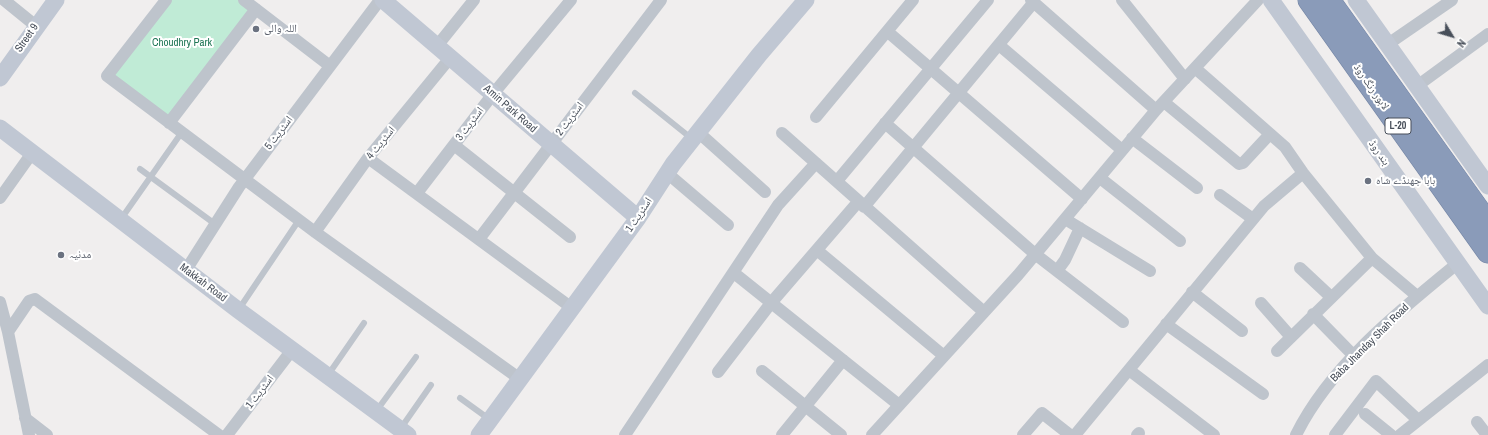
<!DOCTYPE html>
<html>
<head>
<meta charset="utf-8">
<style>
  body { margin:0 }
  #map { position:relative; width:1488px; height:435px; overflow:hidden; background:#f0eeee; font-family:"Archivo Narrow",sans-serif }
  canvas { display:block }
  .north { position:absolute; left:1432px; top:16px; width:40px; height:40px; -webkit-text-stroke:3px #fff; paint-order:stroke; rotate:128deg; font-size:11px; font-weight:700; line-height:16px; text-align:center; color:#484f5a }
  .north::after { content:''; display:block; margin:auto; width:14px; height:18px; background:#484f5a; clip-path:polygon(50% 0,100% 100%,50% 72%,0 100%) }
</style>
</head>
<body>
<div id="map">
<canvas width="1488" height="435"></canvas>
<div class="north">N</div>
</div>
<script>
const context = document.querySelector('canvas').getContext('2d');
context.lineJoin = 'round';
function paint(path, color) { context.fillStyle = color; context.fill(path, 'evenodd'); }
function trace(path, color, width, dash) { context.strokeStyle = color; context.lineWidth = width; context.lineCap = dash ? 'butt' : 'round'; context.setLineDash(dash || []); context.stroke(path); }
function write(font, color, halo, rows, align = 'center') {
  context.font = font + ' "Archivo Narrow","Noto Naskh Arabic",sans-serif'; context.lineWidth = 4; context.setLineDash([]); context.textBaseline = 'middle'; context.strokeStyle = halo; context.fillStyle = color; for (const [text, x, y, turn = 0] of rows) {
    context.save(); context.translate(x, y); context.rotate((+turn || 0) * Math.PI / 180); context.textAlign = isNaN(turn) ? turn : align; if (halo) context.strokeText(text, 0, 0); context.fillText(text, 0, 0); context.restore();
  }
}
paint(new Path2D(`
  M166,0H244L256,9L169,123L107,76Z`), '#c0ebd6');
const highway = new Path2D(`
  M1309,0L1488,252
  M1329,0L1488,223`);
trace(highway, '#7586a5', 23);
trace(new Path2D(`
  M635,93L691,138
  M140,169L215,224
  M121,219L182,132
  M239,309L299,220
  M328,375L364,323
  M460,398L489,419
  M377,410L416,357
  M401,428L431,385`), '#bec4cc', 6);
trace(new Path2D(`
  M4,0L36,26
  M166,0L107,76L315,232L520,379
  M244,0L330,66
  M1031,0L1156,110
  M1122,0L1185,79
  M888,32L1082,199
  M1388,44L1452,0
  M999,45L1122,150
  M437,46L474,0
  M1195,68L1285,147L1303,173L1372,258L1417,296
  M1417,86L1488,34
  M1164,102L1239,164L1243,163L1270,134
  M816,117L913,0
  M169,123L256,9
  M885,123L1035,254L1123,322
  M698,132L765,192
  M782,133L984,312
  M1132,138L1197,188
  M454,145L570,237
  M368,158L572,308
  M667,173L728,225
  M1100,178L1180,241
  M837,181L988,0
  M417,193L493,94L571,0
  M1220,195L1253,219
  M0,198L32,153
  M864,207L1034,2
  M1065,219L1150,271
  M315,232L368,158L450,58
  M479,239L661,0
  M818,251L944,356
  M1300,268L1331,297
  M186,270L239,187L380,0
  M1057,271L1065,260L1080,228
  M734,273L899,405
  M1192,292L1242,331
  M0,302L8,332
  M1261,303L1291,337
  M1313,314L1354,356
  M1166,324L1263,394
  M1277,351L1372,258
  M1129,370L1214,435
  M762,371L841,435
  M718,372L771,303L858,202
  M1365,414L1391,435
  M25,418L47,435
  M1477,422L1487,435
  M29,435L8,332L29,301L35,299L219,435
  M227,435L292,350
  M625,435L778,205L816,163
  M782,435L843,360
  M872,435L1018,275L1156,110L1258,0
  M1023,435L1042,413L1070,435
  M1075,435L1264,206L1303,173
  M1137,435L1139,433
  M1296,435C1330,366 1399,311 1458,263
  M1335,435L1376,381L1418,420
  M1400,435L1488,365`), '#bec4cc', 12);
trace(new Path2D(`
  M383,0L638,218
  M1271,0L1488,306
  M1356,0L1488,186
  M0,78L56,0
  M0,128L238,310L408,435
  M479,435L638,218L673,164L759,55L806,0`), '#c0c7d3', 17);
trace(highway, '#8a9bb9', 22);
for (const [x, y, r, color] of [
  [256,29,4,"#6b7280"],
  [1368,181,4,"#6b7280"],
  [61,255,4,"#6b7280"]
]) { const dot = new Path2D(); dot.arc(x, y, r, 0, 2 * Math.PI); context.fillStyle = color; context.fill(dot); trace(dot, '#fff', 1.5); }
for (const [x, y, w] of [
  [1398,126,26]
]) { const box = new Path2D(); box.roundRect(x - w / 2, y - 8, w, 16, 3); context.fillStyle = '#fff'; context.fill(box); trace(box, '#484f5a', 1); }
write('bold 10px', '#484f5a', null, [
  ["L-20",1398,126]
]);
write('11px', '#5b616d', '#fff', [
  ["اللہ والی",264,29],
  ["بابا جھنڈے شاہ",1376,181],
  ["مدنیہ",69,255]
], 'left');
write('11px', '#484f5a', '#fff', [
  ["Street 9",27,38,-55],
  ["لاہور رنگ روڈ",1371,87,55],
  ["Amin Park Road",510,109,41],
  ["اسٹریٹ 2",570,119,-53],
  ["اسٹریٹ 3",470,124,-53],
  ["اسٹریٹ 5",279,133,-53],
  ["اسٹریٹ 4",381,143,-51],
  ["بند روڈ",1379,153,55],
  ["اسٹریٹ 1",639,215,-56],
  ["Makkah Road",203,283,37],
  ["Baba Jhanday Shah Road",1370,343,-45],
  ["اسٹریٹ 1",260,392,-53]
]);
write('11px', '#1f7555', '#fff', [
  ["Choudhry Park",182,43]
]);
</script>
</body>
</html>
